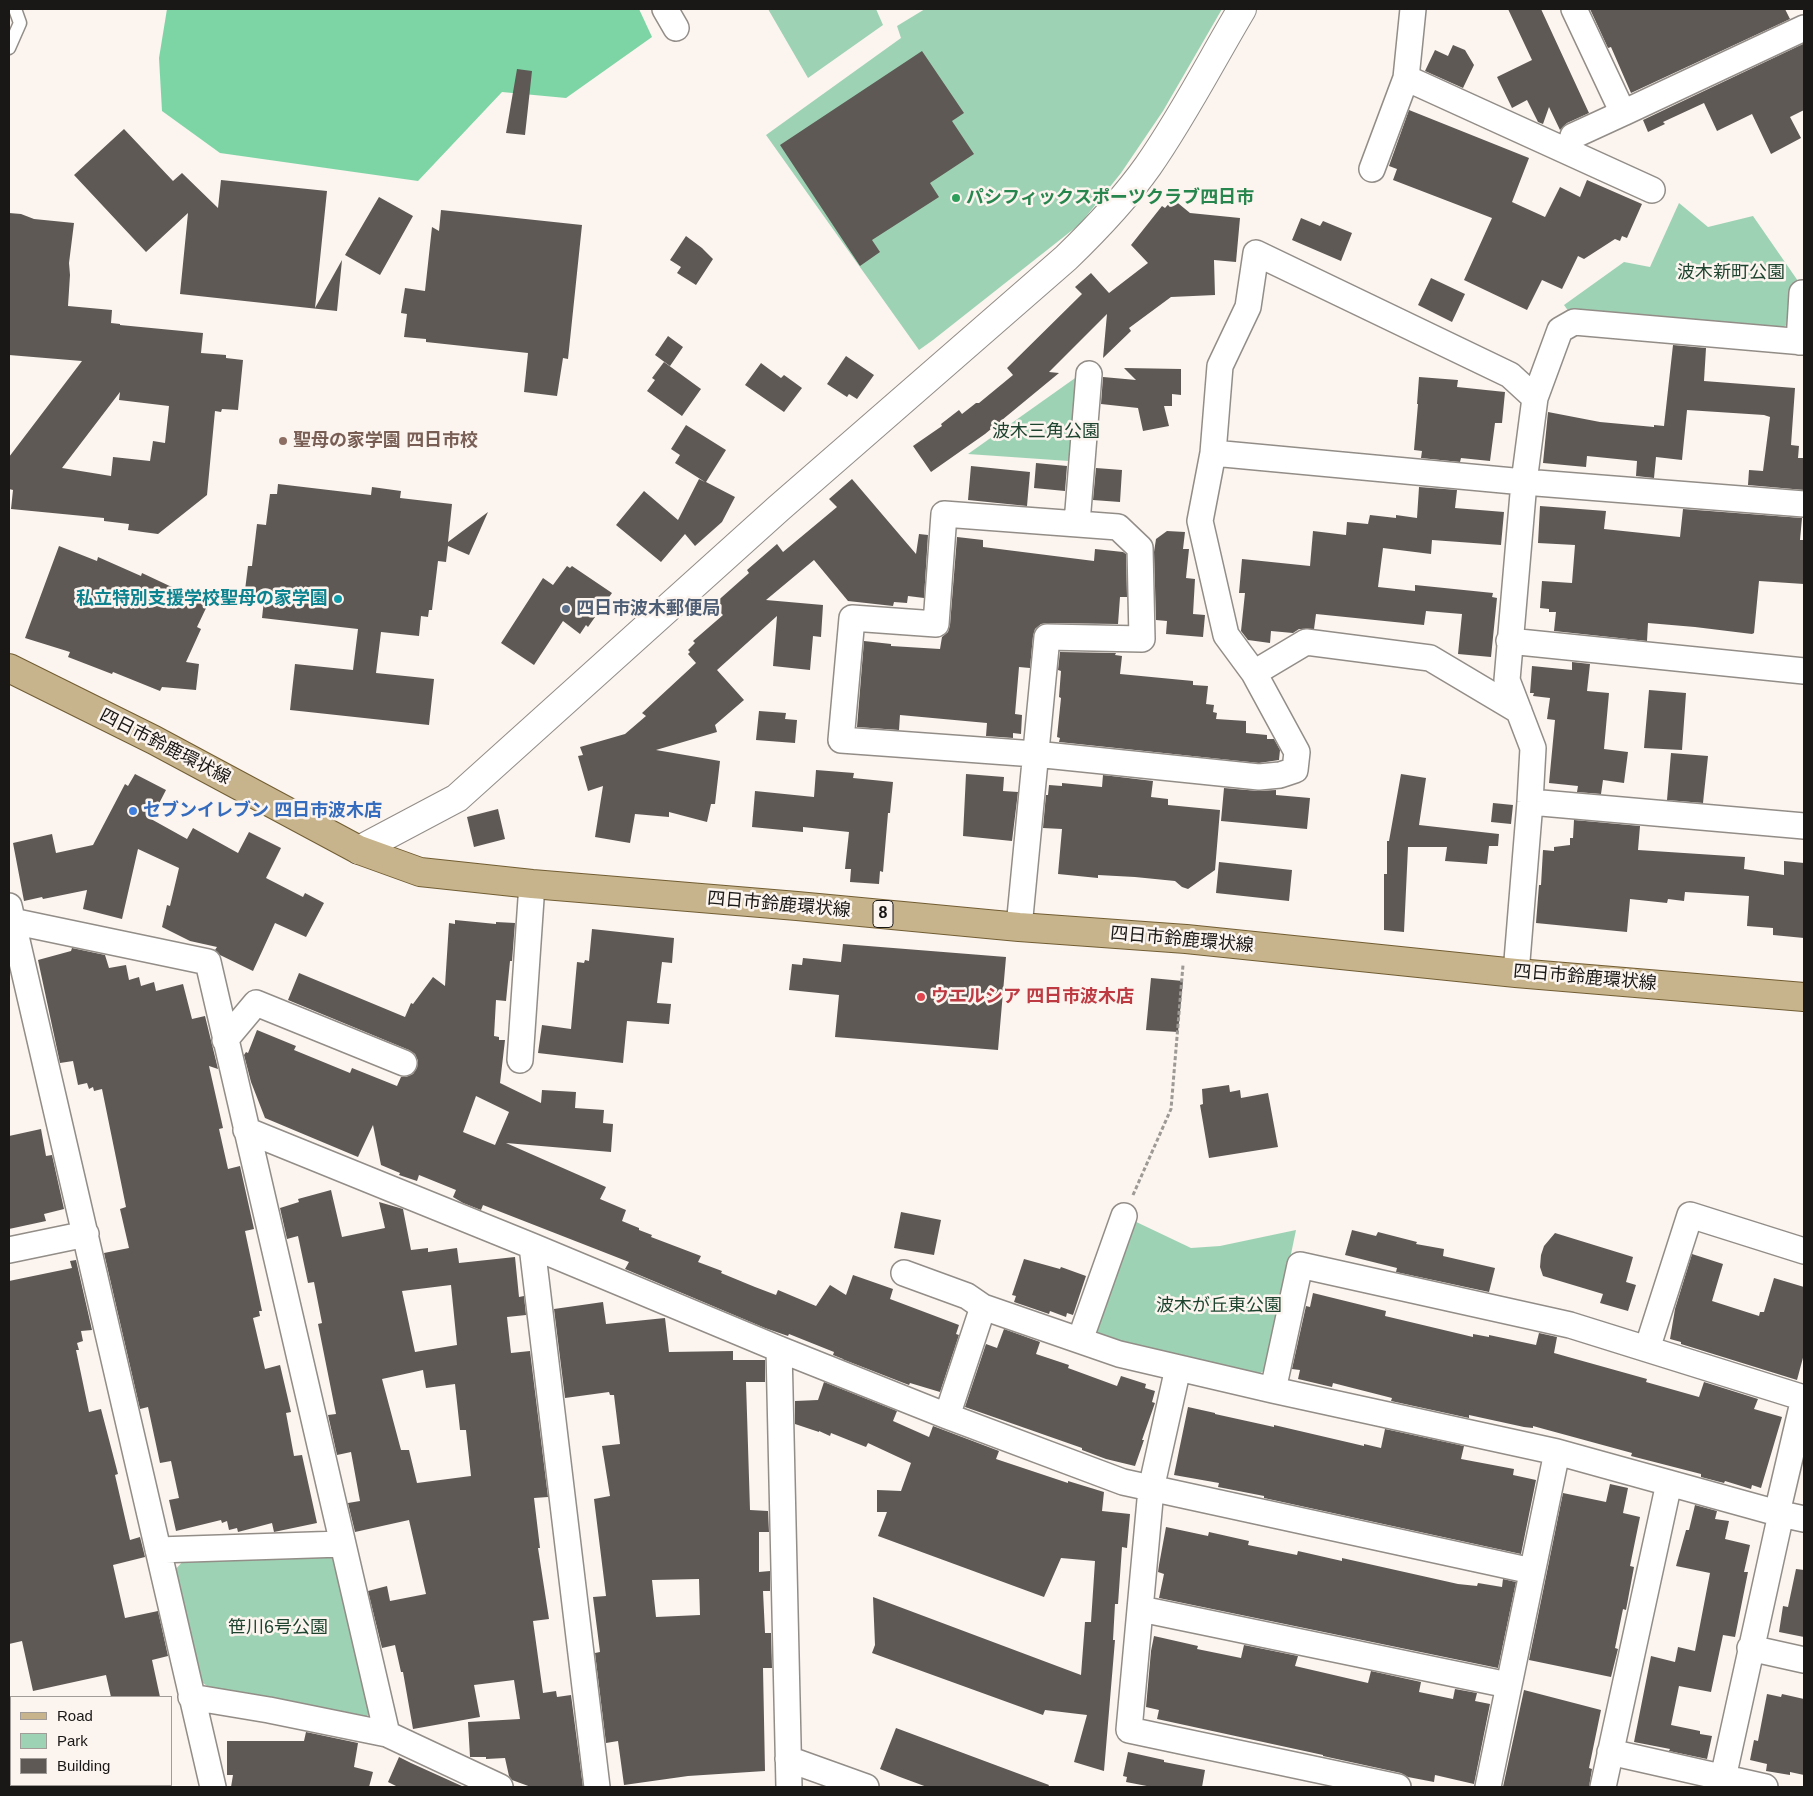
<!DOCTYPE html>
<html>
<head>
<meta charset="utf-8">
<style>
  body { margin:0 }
  #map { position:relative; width:1813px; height:1796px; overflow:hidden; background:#fbf4ef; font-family:Helvetica,sans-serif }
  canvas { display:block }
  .frame { position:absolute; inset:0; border:10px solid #1a1816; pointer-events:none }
  .legend { position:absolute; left:10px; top:1696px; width:162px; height:90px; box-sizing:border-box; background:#fbf4ef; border:1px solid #a19c98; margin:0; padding:6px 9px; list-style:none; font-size:15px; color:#1a1816 }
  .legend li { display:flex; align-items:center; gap:10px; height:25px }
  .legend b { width:25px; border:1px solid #a19c98 }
</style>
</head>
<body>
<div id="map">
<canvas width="1813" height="1796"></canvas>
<div class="frame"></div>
<ul class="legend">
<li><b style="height:6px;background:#c7b48d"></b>Road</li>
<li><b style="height:14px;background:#9ed2b4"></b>Park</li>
<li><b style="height:14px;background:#5f5955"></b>Building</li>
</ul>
</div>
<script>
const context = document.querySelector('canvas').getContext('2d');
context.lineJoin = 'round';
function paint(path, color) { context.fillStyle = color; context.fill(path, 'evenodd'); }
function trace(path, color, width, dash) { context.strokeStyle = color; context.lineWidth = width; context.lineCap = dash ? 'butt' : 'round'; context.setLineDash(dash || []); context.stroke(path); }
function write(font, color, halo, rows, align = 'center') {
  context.font = font + ' Helvetica,"Noto Sans JP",sans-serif'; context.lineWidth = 5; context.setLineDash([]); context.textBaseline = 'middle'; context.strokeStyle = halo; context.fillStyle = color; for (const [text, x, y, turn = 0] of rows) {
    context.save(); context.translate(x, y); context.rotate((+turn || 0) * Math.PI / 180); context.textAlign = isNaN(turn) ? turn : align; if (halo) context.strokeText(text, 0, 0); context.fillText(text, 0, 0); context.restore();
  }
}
paint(new Path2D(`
  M768,9H876L883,25L808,78Z
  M925,9H1222L1163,111L1121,173L1080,224L933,340L919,350L766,135L901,38L897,26Z
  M1679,203L1708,227L1753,216L1798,281L1795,286L1790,323L1782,328L1569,312L1564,305L1624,262L1650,267Z
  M1078,376L1069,461L968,454Z
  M1130,1219L1191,1248L1220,1246L1296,1230L1267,1369L1257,1375L1127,1347L1092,1332Z
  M328,1554L336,1561L371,1712L364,1719L207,1686L199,1680L174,1571L184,1560Z`), '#9ed2b4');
paint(new Path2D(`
  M167,9H639L652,37L566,98L502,92L418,181L220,153L162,111L159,58Z`), '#7dd5a5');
paint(new Path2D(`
  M1508,9H1541L1589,113L1567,123L1560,130L1549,107L1543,124L1538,122L1527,100L1512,108L1497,77L1532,60Z
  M1590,9H1785L1790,19L1631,93L1611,47L1608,48Z
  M1803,44L1804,110L1790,117L1801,138L1771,154L1752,114L1717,131L1704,103L1663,122L1665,124L1648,132L1643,120Z
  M1453,45L1465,50L1474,65L1463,88L1425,71L1435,50L1448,56Z
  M922,51L964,113L952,121L974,154L930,183L939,197L872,240L880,252L860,266L780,145Z
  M517,69L532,71L525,135L506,133Z
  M1409,110L1529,158L1512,202L1545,217L1560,187L1580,197L1587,180L1642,204L1627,238L1622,236L1620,241L1615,239L1584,259L1578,256L1562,289L1542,280L1527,310L1464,280L1492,218L1393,180L1397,169L1389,166Z
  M124,129L173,181L182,173L218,208L221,180L327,191L315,308L342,260L337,311L180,294L188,213L146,252L74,175Z
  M379,197L413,216L380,275L345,255Z
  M1173,199L1190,213L1240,218L1236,262L1214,260L1215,295L1171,297L1129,328L1131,331L1103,358L1107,314L1049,372L1059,373L985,434L931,472L913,446L942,426L941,424L959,410L962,414L976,403H979L1013,375L1007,368L1082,294L1075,287L1091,273L1109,293L1148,263L1131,245L1162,206L1165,208Z
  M441,210L582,225L568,359L563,358L557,396L524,392L528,353L426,342V339L404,337L407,314L401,313L405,288L425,291L432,227L439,231Z
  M9,213L21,214L34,219L74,223L69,263L70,275L68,306L112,310L111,323L120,324V325L203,333L201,353L226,355V358L243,360L238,410L222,409L221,412L215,411L207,495L158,534L128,530L129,524L104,521V518L11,509L13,490L9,489V457L82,361L9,355ZM120,392L119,400L169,406L165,443L153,441L150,461L113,457L111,476L62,468Z
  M1301,218L1320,226L1323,221L1352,233L1341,261L1292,240Z
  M686,236L702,248L713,259L696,285L677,273L681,267L670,260Z
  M1431,278L1465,294L1452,322L1418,305Z
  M668,336L683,347L670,366L655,355Z
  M1673,345L1706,348L1704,381L1795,388L1791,445L1799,446L1798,458H1804V490L1748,485L1749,470L1763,471L1770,417L1764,415L1687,410L1682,460L1656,457L1654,478L1636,476L1637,461L1587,456L1586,467L1543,463L1548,412L1600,422L1654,427V425L1664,426Z
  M846,356L874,375L857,399L849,394L847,397L827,384Z
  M664,362L701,389L682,416L647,391L655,380L652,378Z
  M761,363L781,378L784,375L802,388L784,412L745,385Z
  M1124,368L1181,369V395L1172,394V406H1164L1169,426L1143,431L1138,408L1101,404L1103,377L1136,380Z
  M1419,377L1458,380L1457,387L1505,392L1502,423H1495L1490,461L1461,458L1460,462L1421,458L1422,451L1414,450L1418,404H1417Z
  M686,425L726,450L706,482L735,497L722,522L695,546L685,534L661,562L616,525L644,491L678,520L699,479L705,482L675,463L680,455L671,449Z
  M1036,463L1067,466L1065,491L1034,488Z
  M971,466L1030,472L1027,506L968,500Z
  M1096,468L1122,470L1120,502L1093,500Z
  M852,479L916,554L919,534L928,535L924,598L908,596L907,603L894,602L893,606L848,601L814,560L766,600L823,605L821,637L813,636L810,670L773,666L777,616L717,670L744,700L715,725L717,732L656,750L720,761L715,804H711L707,822L669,812V817L635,814L630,843L595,837L603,786L588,791L578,756L583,755L580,747L625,734L646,716L642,713L696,663L688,654L690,652L688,650L695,643L693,641L723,615L713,605L749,573L747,570L777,544L783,552L837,507L829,499Z
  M278,484L371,495L372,487L401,491L400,498L452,504L448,542L488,512L469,555L448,546L446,562L438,561L432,610H429L428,617L421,616L419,636L381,632L376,673L434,679L429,725L290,710L295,664L353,670L358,629L262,618L264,600L244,598L248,566H252L257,524L266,525L270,494H277Z
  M1419,487L1457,490L1455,508L1504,512L1501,545L1432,540L1431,554L1383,548L1378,587L1415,591V585L1493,593L1492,597L1497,598L1491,657L1458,654L1462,614L1426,611L1424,625L1316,614L1314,629H1299L1293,633L1271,631L1270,643L1248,640L1241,631L1245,593H1239L1242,559L1310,566L1313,531L1346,535L1347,522L1368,524L1370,515L1396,518V515L1417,518Z
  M1540,506L1606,511L1604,529L1680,537L1683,509L1802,518L1800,540H1804V584L1759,581L1754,633L1752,634L1695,627L1648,623L1647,641L1554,631L1556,612H1549V609L1540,608L1542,581L1572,583L1575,545L1538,543Z
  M1167,531L1185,532L1183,549H1189L1186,578L1195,579L1193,614L1205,615L1203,637L1166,634L1167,621L1156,620L1154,552L1156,539Z
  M957,537L983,540V547L1094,561L1095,549L1123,552L1126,554L1127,597H1120L1118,624L1047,623L1041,624L1035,629L1033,636L1030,668L1019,667L1015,714L1022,715L1021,734L1013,733V738L986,736L987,723L900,715L899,730L857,727L864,641L891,644V646L940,649L942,637L948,632L950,625Z
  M59,546L97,561L98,557L141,576L142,573L208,604L197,627L201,629L186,662L199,664L196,690L162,687L160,691L113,672L112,674L68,657L70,652L25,638Z
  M567,566L570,568L572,566L612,593L588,627L586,625L580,634L563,621L534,665L501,643L543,578L553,585Z
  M1060,652L1116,653L1115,655L1122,656L1120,674L1193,681V685L1208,686L1206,704L1214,705L1213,712L1217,713L1216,719L1246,721V733L1267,735V739H1274L1280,750L1279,760L1259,763L1059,742L1060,738L1057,737L1061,698L1059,697L1061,671L1058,670Z
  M1572,662L1590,664L1587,691L1609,693L1604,749L1628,752L1624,783L1603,780L1601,794L1577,792L1578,786L1549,783L1555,720L1547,719L1550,698L1533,696L1534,693H1530L1532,666L1572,670Z
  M1649,690L1686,693L1682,750L1644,748Z
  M759,711L786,713L785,719L797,720L795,743L756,740Z
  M1671,753L1708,756L1703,803L1667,800Z
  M816,770L854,773L853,778L893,782L890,813H888L883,872L880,871L879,884L850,882L851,869H845L849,832L803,827V832L752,827L755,791L814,797Z
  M135,774L166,790L151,819L187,839L193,828L238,853L249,832L281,848L266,878L303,897L305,893L324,903L306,937L275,923L253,971L220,955L215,950L217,947L190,941L162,927L167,905L170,906L179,868L138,849L122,919L83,909L87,890L43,899L42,897L24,901L13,843L52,834L56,853L93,845L125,784L128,786Z
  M966,774L1004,777L1003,791L1018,792L1012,841L963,836Z
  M1401,774L1426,778L1419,825L1499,834L1498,846H1489L1487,864L1445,861L1447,847H1408L1404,932L1384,930V874H1387V841H1389Z
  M1103,775L1153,781L1151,797L1168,799V805L1220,810L1215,870L1188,889L1182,887L1175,881L1135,877L1098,875V878L1058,874L1062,829L1043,828L1046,795H1048L1049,785L1062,786V783L1102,787Z
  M1224,788L1258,791L1276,790V795L1310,798L1307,829L1221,821Z
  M1493,803L1513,805L1511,824L1491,822Z
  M498,809L505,839L474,847L467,817Z
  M1574,820L1640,826L1638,850L1745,857L1744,869L1784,875V861L1804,863V938L1773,935V928L1747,926L1749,896L1685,892L1684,901L1668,899L1667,903L1630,899L1627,932L1536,923L1539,885H1541L1543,850L1554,851V847L1570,845V838H1573Z
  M1219,862L1292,870L1289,901L1216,893Z
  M455,920L496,924V922L515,923L512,961H510L506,1001L496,1000L494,1036L499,1037V1040H505L500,1083L541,1103L542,1090L576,1092L575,1108L604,1110L603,1123L613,1124L611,1152L506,1143L606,1187L600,1199L626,1210L622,1221L639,1228V1230L652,1235L651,1237L701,1256L698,1262L722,1271L721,1273L755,1287L776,1295L778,1290L816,1306L830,1285L846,1295L853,1275L893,1289L890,1299L959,1325L956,1334L959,1335L940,1392L910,1383L909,1385L842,1359H843L833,1355L834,1352L789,1334L788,1336L765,1328L625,1269L629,1262L483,1205L481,1210L463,1203L453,1197L456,1190L419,1175L417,1181L399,1175L400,1173L381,1165L373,1125L358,1157L265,1118L251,1082L244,1055L246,1052L248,1053L257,1030L296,1046L294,1050L350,1073L352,1068L397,1086L401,1077H406L413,1074L417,1068L418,1061L415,1054L409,1050L288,1000L299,973L405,1017L411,1003L413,1004L433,977L445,986L449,923L455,924ZM476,1096L509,1112L495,1145L463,1132Z
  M592,929L674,938L672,963L662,962L657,1003L671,1004L669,1024L627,1021L623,1063L538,1053L542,1025L571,1029L577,962L584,963L585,960L589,961Z
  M843,944L1006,957L998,1050L835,1037L839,995L789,990L792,964L802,965L803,958L841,962Z
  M72,948L105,955L109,968L126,965L129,980L139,977L141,986L154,982L156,991L183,984L192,1019L205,1016L218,1069L209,1066L223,1128L219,1129L228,1169L240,1166L254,1229L245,1231L262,1311H259L260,1316L253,1318L265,1369L280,1365L291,1412L286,1413L294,1456L302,1455L317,1523L274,1532L272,1523L238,1532L237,1528L229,1530L227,1521L222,1523L221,1520L176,1531L169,1500L179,1498L171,1461L160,1463L148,1407L140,1409L104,1253L129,1248L120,1209L126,1207L102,1089L94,1091L93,1087L89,1089L87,1083L78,1085L73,1061L60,1063L38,960L71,951Z
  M1151,978L1183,981L1178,1032L1146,1030Z
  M1229,1085L1230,1092L1240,1090L1241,1098L1268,1093L1278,1147L1209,1158L1200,1105L1203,1104L1202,1089Z
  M41,1129L46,1156L52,1155L64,1209L44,1214L46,1221L9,1229V1136Z
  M331,1190L342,1237L385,1228L379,1202L403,1209L411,1250L428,1248V1252L457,1248L459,1263L515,1257L519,1297L524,1296L526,1315L507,1317L511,1353L530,1351L548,1497L534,1498L540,1548H538L549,1619L533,1621L543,1693L556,1691L557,1697L571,1695L583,1787H531L512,1780L509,1776L505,1758L486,1759V1757H470L468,1722L520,1719L514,1680L474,1685L480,1717L413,1729L403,1672H401L395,1645L382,1648L368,1591L387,1586L390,1601L426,1594L409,1520L355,1532L348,1503L360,1501L351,1452L337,1455L328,1415L336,1414L318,1324L322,1323L314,1282L308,1283L298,1236L287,1239L280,1208L299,1202L298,1199ZM451,1285L457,1345L415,1352L402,1291ZM423,1370L426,1388L455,1384L460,1430H466L471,1476L417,1483L409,1450H401L382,1379Z
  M901,1212L941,1220L934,1255L894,1248Z
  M1352,1230L1376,1236L1378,1232L1417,1242L1416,1244L1444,1249L1443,1256L1495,1268L1489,1292L1396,1272L1397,1268L1345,1255Z
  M1555,1233L1633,1257L1626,1282L1636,1285L1628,1311L1600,1303L1603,1294L1543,1276L1540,1267L1541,1255L1544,1246Z
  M1692,1254L1723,1264L1712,1301L1759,1316L1760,1312H1764L1774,1278L1804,1287V1354L1797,1380L1681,1344V1342L1670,1339L1675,1309Z
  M1024,1259L1060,1269L1061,1267L1086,1276L1073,1315L1067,1313L1066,1317L1050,1311L1049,1314L1014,1302L1016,1296L1012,1295Z
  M76,1260L92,1330L81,1331L83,1341L77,1343L79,1350H76L89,1412L101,1409L118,1474L115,1475L130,1540L140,1537L145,1557L113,1565L125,1618L158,1611L168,1656L152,1660L160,1697H111L106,1675L33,1691L22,1641L9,1644V1281L72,1268L70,1261Z
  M1313,1293L1386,1311L1385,1316L1473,1337V1334L1489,1337V1335L1536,1345L1539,1333L1557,1337L1554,1353L1647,1379L1646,1382L1699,1397L1704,1382L1758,1399L1754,1409L1782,1417L1761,1488L1752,1485L1751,1489L1725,1481L1724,1483L1701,1477V1474L1631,1456L1632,1453L1533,1426V1428L1524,1427L1469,1415V1418L1391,1401L1392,1398L1333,1383L1332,1387L1298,1379L1300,1370L1292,1369L1306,1306L1310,1307Z
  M603,1302L606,1324L665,1318L669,1352L733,1351V1360H765V1382H746L750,1510L768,1511L769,1532H759V1572L770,1571V1591H763L765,1633H771L772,1668H763L765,1771L688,1776L624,1785L618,1741L606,1743L595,1653L600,1652L593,1597L606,1596L594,1499L610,1496L602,1446L620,1444L614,1395H610L609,1392L565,1398L554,1309ZM699,1579L700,1615L656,1617L652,1580Z
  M1004,1329L1040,1342L1036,1354L1069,1365L1068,1368L1117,1386L1121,1376L1146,1384L1145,1388L1155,1391L1152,1402L1155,1403L1142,1440H1144L1135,1466L1106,1459L1082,1450V1448L965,1407L986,1344L997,1348Z
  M824,1382L897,1411L893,1421L929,1437L933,1426L999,1451L996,1459L1068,1483V1481L1104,1492L1102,1511L1130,1514L1127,1548L1122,1547L1118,1604H1115L1113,1640H1115L1104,1771L1074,1762L1087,1715L1045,1710L1043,1715L872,1653L875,1645L873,1597L1081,1675L1085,1622H1091L1095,1561L1061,1558L1044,1597L878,1536L887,1512H877V1490L901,1491L911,1463L868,1443L866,1447L831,1433L830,1436L819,1431V1432L795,1424V1401L818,1400Z
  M1188,1407L1215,1413V1414L1274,1427V1425L1364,1446V1444L1381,1448L1385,1429L1464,1446L1461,1459L1514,1469L1513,1475L1536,1480L1521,1554L1264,1498V1496L1218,1487L1219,1483L1174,1475Z
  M1610,1484L1628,1488L1623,1513L1640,1517L1630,1566L1634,1567L1626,1610L1623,1609L1615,1648L1618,1649L1611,1677L1529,1660L1563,1493L1606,1502Z
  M1695,1505L1717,1511L1715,1519L1729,1521L1725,1539L1750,1545L1744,1572H1748L1735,1637L1723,1635L1711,1692L1679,1686L1671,1725L1700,1731V1734L1712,1736L1707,1759L1669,1751L1670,1749L1634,1742L1651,1656L1675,1662L1678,1647L1695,1651L1710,1573L1676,1566L1686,1530H1689Z
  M1166,1527L1208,1536L1209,1532L1249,1541L1248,1545L1297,1555L1298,1551L1342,1561V1558L1458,1584L1477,1586L1478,1583L1502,1587L1503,1579L1516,1582L1498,1668L1159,1598L1164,1574L1158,1572L1159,1565Z
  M1796,1569L1804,1570V1637L1779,1632L1783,1606L1788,1607Z
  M1154,1636L1198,1646L1197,1649L1241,1658L1244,1645L1298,1656L1295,1666L1368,1683L1371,1671L1421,1682L1419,1692L1453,1699L1455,1689L1477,1693L1475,1701L1490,1704L1474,1784L1435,1775L1434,1782L1408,1777L1401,1773L1323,1756V1755L1157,1719L1159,1710L1146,1707L1151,1651Z
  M1524,1690L1601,1710L1589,1768L1592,1769L1589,1787H1503Z
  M1767,1694L1781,1697L1782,1694L1804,1699V1775L1790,1772V1775L1766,1771L1767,1764L1750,1760L1754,1740L1758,1741Z
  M896,1728L1049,1785L1048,1787H927L900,1777L880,1769Z
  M306,1732L358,1743L354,1767L373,1772L369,1787H231L233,1775H227V1741H304Z
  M1128,1752L1164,1760V1762L1205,1770L1202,1787H1152L1126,1782L1127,1777L1123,1776Z
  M399,1757L411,1763L464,1787H398L388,1782Z`), '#5f5955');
const service = new Path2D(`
  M9,48L20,23L15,9`);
const minor = new Path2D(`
  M665,9L676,28
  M1574,9L1623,113L1804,28
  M1406,78L1652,190
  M1573,136L1623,113
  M1372,169L1406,78L1413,9
  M1799,342L1802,293H1804
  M1213,453L1524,482L1804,504
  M1077,523L1089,374
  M1509,641L1804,671
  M1254,673L1306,642L1430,658L1519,711
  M1530,802L1804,826
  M9,906L213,1787
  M12,921L208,962L387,1734
  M1019,927L1047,637L1142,639L1140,548L1118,527L944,514L936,624L852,618L841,740L1035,754L1259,777L1280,775L1295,770L1297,752L1254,673L1226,635L1200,521L1213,453L1220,366L1248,307L1256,253L1510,375L1535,398
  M1516,973L1530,802L1533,748L1507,680L1524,482L1535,398L1560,330L1574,322L1804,342
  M225,1040L256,1003L404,1063
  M520,1060L532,884
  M246,1130L532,1246L779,1349L947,1416L1123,1482L1532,1571
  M532,1246L597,1787
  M9,1250L86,1234
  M904,1273L967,1296L983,1307
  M1080,1340L1124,1216
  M779,1349L789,1787
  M1647,1349L1690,1215L1804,1251
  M1178,1368L1151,1489L1129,1730L1398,1787
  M1273,1390L1300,1265L1570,1325L1804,1398L1777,1513
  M947,1416L983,1307L1119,1354L1273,1390L1557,1452L1781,1514L1804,1519
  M158,1550L342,1544
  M1141,1609L1508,1685
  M1750,1648L1804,1660
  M191,1697L269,1710L387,1734L500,1787
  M1610,1752L1765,1787
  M788,1759L866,1787
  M1488,1787L1557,1452
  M1603,1787L1669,1483
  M1721,1787L1781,1514`);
const tertiary = new Path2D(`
  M359,850L457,798L779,508L1066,258C1096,229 1124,200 1148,166C1183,116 1211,61 1242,9`);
const primary = new Path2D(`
  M9,668L154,740L359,850L420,872L532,884L797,906L1019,927L1186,939L1516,973L1804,997`);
trace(service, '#938d88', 15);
trace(minor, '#938d88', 28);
trace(tertiary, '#938d88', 30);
trace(primary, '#725d32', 30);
trace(new Path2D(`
  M1133,1195L1171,1109L1183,965`), '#9d9995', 3, [4, 2.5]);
trace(service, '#fff', 12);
trace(minor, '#fff', 25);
trace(tertiary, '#fff', 28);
trace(primary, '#c7b48d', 28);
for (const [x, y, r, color] of [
  [956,198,5,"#2e9e5b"],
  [283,441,5,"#8d6e63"],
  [338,599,5,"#0f9aa8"],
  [566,609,5,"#5c6f8a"],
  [133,811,5,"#3f7fe0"],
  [921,997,5,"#e0444e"]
]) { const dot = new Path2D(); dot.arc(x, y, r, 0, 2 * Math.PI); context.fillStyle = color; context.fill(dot); trace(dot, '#fbf4ef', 2); }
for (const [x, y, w] of [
  [883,914,20]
]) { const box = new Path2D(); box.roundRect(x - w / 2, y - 13.5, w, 27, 4); context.fillStyle = '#fbf4ef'; context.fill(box); trace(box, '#1a1816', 1); }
write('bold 16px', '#1a1816', null, [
  ["8",883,914]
]);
write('bold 18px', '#27864d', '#fbf4ef', [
  ["パシフィックスポーツクラブ四日市",966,198]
], 'left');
write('18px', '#1e4430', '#fbf4ef', [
  ["波木新町公園",1731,273],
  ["波木三角公園",1046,432],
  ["波木が丘東公園",1219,1306],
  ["笹川6号公園",278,1628]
]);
write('bold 18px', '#785e54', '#fbf4ef', [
  ["聖母の家学園 四日市校",293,441]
], 'left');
write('bold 18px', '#0d838f', '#fbf4ef', [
  ["私立特別支援学校聖母の家学園",328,599]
], 'right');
write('bold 18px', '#4e5e75', '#fbf4ef', [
  ["四日市波木郵便局",576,609]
], 'left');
write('18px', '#1a1816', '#fbf4ef', [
  ["四日市鈴鹿環状線",165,747,27],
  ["四日市鈴鹿環状線",779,905,5],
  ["四日市鈴鹿環状線",1182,940,5],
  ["四日市鈴鹿環状線",1585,978,5]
]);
write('bold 18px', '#366cbe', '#fbf4ef', [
  ["セブンイレブン 四日市波木店",143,811]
], 'left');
write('bold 18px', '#be3a42', '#fbf4ef', [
  ["ウエルシア 四日市波木店",931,997]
], 'left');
</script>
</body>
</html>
